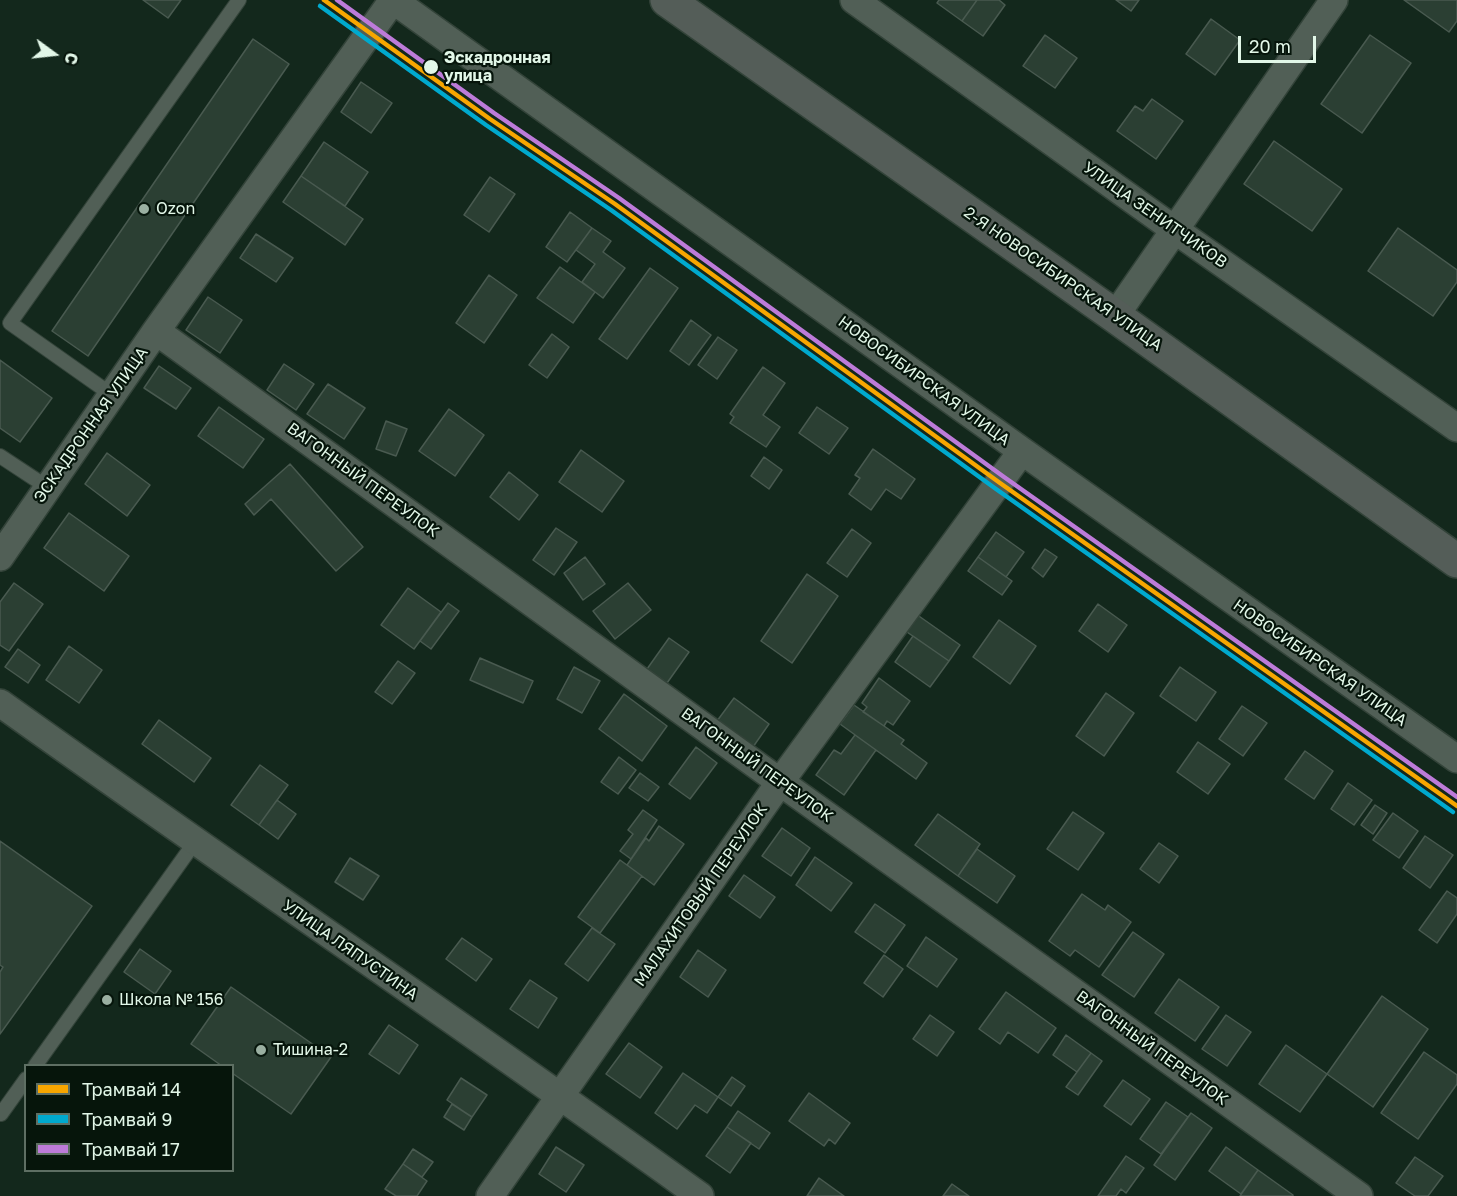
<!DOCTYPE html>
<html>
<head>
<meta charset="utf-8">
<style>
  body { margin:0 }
  #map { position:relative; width:1457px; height:1196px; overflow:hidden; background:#13281c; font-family:"Golos Text",sans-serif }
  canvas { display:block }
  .legend { position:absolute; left:24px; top:1064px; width:210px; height:108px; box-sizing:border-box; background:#06150b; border:2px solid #5e6f63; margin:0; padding:8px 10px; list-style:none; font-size:18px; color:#e2f7e8 }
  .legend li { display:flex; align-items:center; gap:12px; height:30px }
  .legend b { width:30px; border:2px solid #5e6f63 }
  .north { position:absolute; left:24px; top:24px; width:60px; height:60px; -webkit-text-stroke:4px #06150b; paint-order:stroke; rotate:105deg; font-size:16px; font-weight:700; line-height:24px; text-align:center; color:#e2f7e8 }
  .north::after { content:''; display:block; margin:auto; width:21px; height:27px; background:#e2f7e8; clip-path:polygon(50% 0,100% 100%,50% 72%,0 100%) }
  .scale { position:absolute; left:1238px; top:36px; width:78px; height:27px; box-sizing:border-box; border:3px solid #e2f7e8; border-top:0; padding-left:8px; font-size:18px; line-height:21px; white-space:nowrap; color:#e2f7e8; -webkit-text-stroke:4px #06150b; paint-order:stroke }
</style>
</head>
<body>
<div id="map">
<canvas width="1457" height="1196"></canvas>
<ul class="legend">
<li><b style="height:8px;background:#f7a600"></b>Трамвай 14</li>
<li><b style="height:8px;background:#00a9ce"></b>Трамвай 9</li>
<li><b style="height:8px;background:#bd7bd9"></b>Трамвай 17</li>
</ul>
<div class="north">С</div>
<div class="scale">20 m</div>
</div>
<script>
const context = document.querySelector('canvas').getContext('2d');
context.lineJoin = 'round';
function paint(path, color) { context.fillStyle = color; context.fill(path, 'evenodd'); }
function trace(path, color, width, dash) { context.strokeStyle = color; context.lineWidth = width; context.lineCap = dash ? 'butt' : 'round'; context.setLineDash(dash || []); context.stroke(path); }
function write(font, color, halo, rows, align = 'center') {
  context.font = font + ' "Golos Text",sans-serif'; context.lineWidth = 4.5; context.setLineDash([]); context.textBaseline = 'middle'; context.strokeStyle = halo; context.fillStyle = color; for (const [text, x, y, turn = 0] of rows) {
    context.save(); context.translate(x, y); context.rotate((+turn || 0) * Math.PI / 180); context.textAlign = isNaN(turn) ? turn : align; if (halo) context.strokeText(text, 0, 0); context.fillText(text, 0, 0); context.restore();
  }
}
const building = new Path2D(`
  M143,0H181L168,18Z
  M939,0H977L962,21L937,3Z
  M977,0H999L1005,5L983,36L962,21Z
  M1116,0H1139L1131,11Z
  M1404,0H1457V21L1449,32Z
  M1211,19L1240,40L1215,75L1186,54Z
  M1045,35L1077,58L1055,88L1023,66Z
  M1370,35L1411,63L1362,133L1321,104Z
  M253,39L289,64L88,356L52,331Z
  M361,82L392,103L371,133L341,112Z
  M1152,99L1183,121L1156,159L1117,131L1135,106L1143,111Z
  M1274,141L1342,189L1312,231L1244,184Z
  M324,142L368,172L345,206L301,176Z
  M301,176L363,219L345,245L283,202Z
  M490,177L515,194L489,232L464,215Z
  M570,212L592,228L567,262L546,247Z
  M592,228L611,241L603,252L625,268L603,298L582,282L595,264L576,250Z
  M1398,228L1457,270V282L1433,316L1368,271Z
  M256,234L293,258L276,282L240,258Z
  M560,267L595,292L573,323L537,298Z
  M650,268L678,288L627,359L599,339Z
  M489,275L517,295L484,343L456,323Z
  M208,297L242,320L220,353L186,330Z
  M691,320L711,335L689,365L670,351Z
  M552,334L569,347L547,378L529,365Z
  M718,337L737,350L717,379L698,365Z
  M0,360L52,398L20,442L0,428Z
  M284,364L314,384L296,410L267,390Z
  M159,366L191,388L176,409L144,388Z
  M763,367L785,383L763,415L780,427L766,447L730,423L734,417L730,414Z
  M328,384L365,408L344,439L307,414Z
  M219,407L264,439L243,468L198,436Z
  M817,407L848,428L829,454L799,433Z
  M449,409L484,435L455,476L419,451Z
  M386,421L407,429L396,456L376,449Z
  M873,449L915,479L901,499L886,489L871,510L849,494L860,478L855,475Z
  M581,450L624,481L602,512L559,482Z
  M107,453L150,485L127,516L85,484Z
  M764,457L782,470L769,489L751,476Z
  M290,464L363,547L336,571L271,499L254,515L245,504Z
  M509,472L538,495L519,520L490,497Z
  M69,513L129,556L104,591L44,548Z
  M556,528L577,542L554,575L533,560Z
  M852,529L871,543L847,577L827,563Z
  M996,532L1024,552L1006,577L978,557Z
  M1045,549L1057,557L1043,577L1032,568Z
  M585,557L605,584L583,600L564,573Z
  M978,557L1012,581L1002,595L968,571Z
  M807,574L838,596L792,663L761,641Z
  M14,583L43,604L9,651L0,645V602Z
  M628,583L651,610L615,639L593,611Z
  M408,588L441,612L414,649L381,625Z
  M448,603L459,611L431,649L420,641Z
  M1098,604L1127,625L1108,652L1079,631Z
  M916,614L960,645L949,661L904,630Z
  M999,620L1036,646L1010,684L973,657Z
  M913,636L949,661L930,687L895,662Z
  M669,638L689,652L667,683L647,669Z
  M69,646L102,670L79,703L46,680Z
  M18,649L40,665L28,683L5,667Z
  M480,658L533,681L523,703L470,680Z
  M398,661L415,673L392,704L375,692Z
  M574,667L600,681L582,713L557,699Z
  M1180,667L1216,692L1196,721L1160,696Z
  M879,678L910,701L893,725L887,721L884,726L863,712L867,707L862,703Z
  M1106,693L1134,713L1104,756L1076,736Z
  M624,694L667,726L642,761L599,729Z
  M734,698L769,724L753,747L717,721Z
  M854,705L904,740L901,744L927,763L916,779L840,724Z
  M1242,706L1267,723L1243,756L1219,739Z
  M159,720L211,758L194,782L142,744Z
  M855,735L876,750L844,795L816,775L834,750L841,754Z
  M1198,742L1230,764L1208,794L1177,772Z
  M696,747L717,763L690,799L669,784Z
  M1305,751L1333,771L1314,799L1285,779Z
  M619,757L636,770L618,794L601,782Z
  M260,765L288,785L259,825L231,805Z
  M640,773L659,787L648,801L629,788Z
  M1348,783L1372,800L1354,825L1331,809Z
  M277,800L296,814L278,839L259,825Z
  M1375,805L1387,813L1373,834L1361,825Z
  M643,810L657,820L631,859L620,851L633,834L628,830Z
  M1073,812L1104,833L1078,870L1047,849Z
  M1393,813L1418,831L1399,858L1373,840Z
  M938,814L980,844L958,876L915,845Z
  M659,826L684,844L654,885L627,865L646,838L649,841Z
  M782,828L810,848L791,876L762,856Z
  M1425,836L1453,855L1430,888L1403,868Z
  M0,841L92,906L0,1034V972L3,967L0,965Z
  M1159,843L1178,856L1159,883L1140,869Z
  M977,849L1015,876L997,903L958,876Z
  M815,857L852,883L831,911L796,885Z
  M350,858L379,876L363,900L335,882Z
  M620,860L642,876L600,933L578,917Z
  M744,875L775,897L760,918L729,896Z
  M1447,891L1457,898V914L1437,943L1419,930Z
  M1082,894L1105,910L1108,905L1131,922L1099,967L1075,950L1070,956L1049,941Z
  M875,904L905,925L885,953L855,932Z
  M592,928L615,944L588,981L565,964Z
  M1133,932L1164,954L1134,997L1102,975Z
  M926,937L957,959L937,987L907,966Z
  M462,938L492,959L476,981L446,959Z
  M140,949L171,971L155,994L124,972Z
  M698,950L726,970L708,997L680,977Z
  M884,955L903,969L883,997L864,983Z
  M1179,979L1219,1007L1195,1041L1155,1013Z
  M530,980L557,998L538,1028L510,1009Z
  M231,987L331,1057L291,1114L232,1073V1066H222L191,1044Z
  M1006,992L1056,1028L1038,1053L1008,1032L1000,1044L979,1029Z
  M1382,996L1428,1029L1373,1107L1327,1074Z
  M930,1015L954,1032L937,1056L913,1039Z
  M1226,1015L1251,1032L1227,1066L1202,1049Z
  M389,1025L418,1045L399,1074L369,1054Z
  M1066,1035L1091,1053L1077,1072L1053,1055Z
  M629,1043L662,1067L640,1098L606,1074Z
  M1286,1045L1327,1074L1300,1112L1259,1084Z
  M1424,1052L1457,1075V1084L1418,1139L1381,1113Z
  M1091,1053L1102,1061L1078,1095L1066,1087Z
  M683,1073L718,1097L707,1113L695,1105L677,1129L655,1113Z
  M732,1077L745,1086L731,1106L718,1097Z
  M461,1078L487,1095L472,1117L447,1100Z
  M1123,1080L1150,1099L1131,1125L1104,1106Z
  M809,1093L850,1123L835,1144L829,1139L824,1146L789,1121Z
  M1166,1102L1188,1117L1161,1154L1140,1139Z
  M452,1104L472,1117L464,1130L444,1117Z
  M738,1111L770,1133L759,1149L727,1127Z
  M1191,1113L1212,1128L1175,1180L1154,1165Z
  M727,1127L751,1143L730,1173L706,1156Z
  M556,1147L584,1165L566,1192L539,1174Z
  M1226,1147L1258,1170L1241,1194L1209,1171Z
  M413,1149L433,1162L422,1177L403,1164Z
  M1126,1156L1144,1168L1126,1193L1121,1189L1116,1196H1098Z
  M1415,1157L1443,1176L1428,1196H1415L1396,1183Z
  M403,1164L427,1181L417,1196H396L385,1189Z
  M1258,1170L1293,1195V1196H1240Z
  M819,1178L844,1196H807Z
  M952,1184L969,1196H943Z`);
paint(building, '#2b3f33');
trace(building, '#495a50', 1.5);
const service = new Path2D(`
  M112,395L10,323L239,0
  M0,456L47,487
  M35,1066L195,842
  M1,1114L26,1079`);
const minor = new Path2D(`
  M393,0L1022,451L1457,759
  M854,0L1175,230L1457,428
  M1115,316L1334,0
  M156,331L780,782L1359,1196
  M0,557L156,331L393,0
  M0,703C232,869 469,1029 700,1196
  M490,1196L780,782L1022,451`);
const primary = new Path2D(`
  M667,0L1115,316L1457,561`);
trace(service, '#334339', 16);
trace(minor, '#334339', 30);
trace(primary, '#334339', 36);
trace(service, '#515f56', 14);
trace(minor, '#515f56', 27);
trace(primary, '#545d58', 33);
trace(new Path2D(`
  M324,0L490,119L615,204L1000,483L1457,806`), '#f7a600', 4.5);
trace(new Path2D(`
  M320,6L486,125L611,210L996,489L1453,812`), '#00a9ce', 4.5);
trace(new Path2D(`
  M337,0L494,113L619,198L1004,477L1457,797`), '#bd7bd9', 4.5);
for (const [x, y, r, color] of [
  [431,67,8,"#e2f7e8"],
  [144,209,6,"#9aafa1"],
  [107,1000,6,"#9aafa1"],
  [261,1050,6,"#9aafa1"]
]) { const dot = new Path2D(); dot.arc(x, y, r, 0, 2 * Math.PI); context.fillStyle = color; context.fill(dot); trace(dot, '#06150b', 2); }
write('bold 16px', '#e2f7e8', '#06150b', [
  ["Эскадронная",444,58],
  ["улица",444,76]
], 'left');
write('16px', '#e2f7e8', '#06150b', [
  ["Ozon",156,209],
  ["Школа № 156",119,1000],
  ["Тишина-2",273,1050]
], 'left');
write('16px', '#e2f7e8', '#06150b', [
  ["УЛИЦА ЗЕНИТЧИКОВ",1155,215,35],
  ["2-Я НОВОСИБИРСКАЯ УЛИЦА",1063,279,35],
  ["НОВОСИБИРСКАЯ УЛИЦА",924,381,36],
  ["ЭСКАДРОННАЯ УЛИЦА",91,425,-55],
  ["ВАГОННЫЙ ПЕРЕУЛОК",363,480,36],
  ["НОВОСИБИРСКАЯ УЛИЦА",1320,663,35],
  ["ВАГОННЫЙ ПЕРЕУЛОК",757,765,36],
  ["МАЛАХИТОВЫЙ ПЕРЕУЛОК",701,895,-55],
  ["УЛИЦА ЛЯПУСТИНА",350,950,35],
  ["ВАГОННЫЙ ПЕРЕУЛОК",1152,1048,36]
]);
</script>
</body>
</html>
